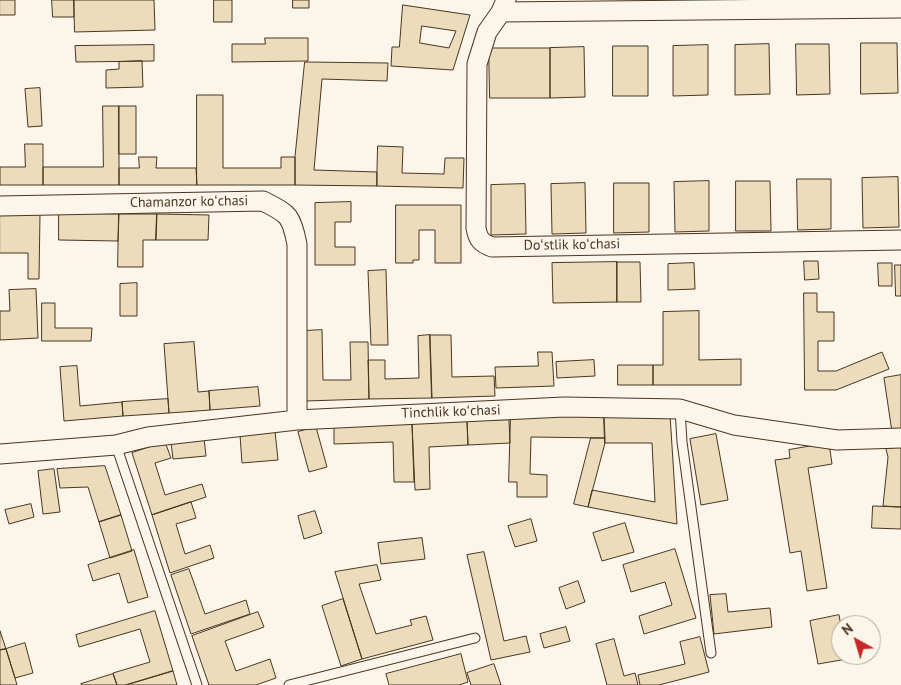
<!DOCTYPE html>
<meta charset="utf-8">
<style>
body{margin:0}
#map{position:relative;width:901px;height:685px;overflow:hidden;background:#fbf6e9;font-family:"PT Sans",sans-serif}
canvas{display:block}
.north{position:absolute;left:831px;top:615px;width:50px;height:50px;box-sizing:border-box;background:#fbf6e9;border:1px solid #b4a999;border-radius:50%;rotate:321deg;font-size:14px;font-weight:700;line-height:20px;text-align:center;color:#4a3520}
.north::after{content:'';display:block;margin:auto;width:18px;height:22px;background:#c62828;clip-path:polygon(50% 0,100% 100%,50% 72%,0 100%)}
</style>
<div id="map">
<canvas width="901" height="685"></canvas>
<div class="north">N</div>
</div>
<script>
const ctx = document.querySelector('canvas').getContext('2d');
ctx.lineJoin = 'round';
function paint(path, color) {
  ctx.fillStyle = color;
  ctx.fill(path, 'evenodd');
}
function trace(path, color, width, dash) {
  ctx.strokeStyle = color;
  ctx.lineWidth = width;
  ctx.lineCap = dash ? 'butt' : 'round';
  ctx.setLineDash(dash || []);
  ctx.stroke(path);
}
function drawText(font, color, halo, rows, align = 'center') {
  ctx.font = font + ' "PT Sans",sans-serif';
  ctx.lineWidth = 4;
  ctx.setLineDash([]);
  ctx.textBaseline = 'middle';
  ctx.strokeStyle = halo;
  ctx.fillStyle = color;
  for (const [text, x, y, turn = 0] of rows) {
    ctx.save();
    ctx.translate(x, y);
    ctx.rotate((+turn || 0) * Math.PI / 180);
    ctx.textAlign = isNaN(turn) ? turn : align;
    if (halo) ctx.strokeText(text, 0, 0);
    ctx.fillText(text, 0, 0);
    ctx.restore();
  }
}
const building = new Path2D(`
 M0 0H15V15H0Z
 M52 0H74V17H53Z
 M74 0H154L155 30 75 32Z
 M214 0H232V22H214Z
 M293 0H309V8H293Z
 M403 5 470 15 453 70 391 66 392 47H399ZM422 26 456 31 449 48 420 43Z
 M265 38H308V61L232 62V44H265Z
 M861 43H897L898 93 861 94Z
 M769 44 770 94 735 95V45Z
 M796 44H829L830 94 797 95Z
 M154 45V61L76 62 75 46Z
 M708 45V95L673 96V46Z
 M613 46H648V96H613Z
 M584 47 585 97 550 98V48Z
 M489 48H550V98H490Z
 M142 61 143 87 106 88V70L119 69V62Z
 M305 62 388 63 387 81 322 79 314 170 377 172V186L295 185V157Z
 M40 88 42 126 28 127 25 89Z
 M197 95H223V168H281V157H295V185H197Z
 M103 106H119V185H43V167H103Z
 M119 106H136V154H119Z
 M25 144H43V185H0V167H25Z
 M378 146 403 147 402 173 444 174 445 158H464L463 188 377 186Z
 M139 157H157L156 168H196L197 185H119V168H139Z
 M898 177 899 227 863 228 862 178Z
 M797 179H831V229L798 230Z
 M709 181V231L675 232 674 182Z
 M736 181H770L771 231H736Z
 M585 183 586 233 552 234 551 184Z
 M614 183H649V232L614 233Z
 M525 184 526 234 491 235V185Z
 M351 202V222H335V247H355V265H315V203Z
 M396 205H461V263H435V230H419V260H413V263H396Z
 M59 213 119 214 118 241 59 240Z
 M0 214H40L39 279H28V253H0Z
 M119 214H157L156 240H143V267H118Z
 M157 214 209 215 208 240H156Z
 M804 261H818L819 279 805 280Z
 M617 262V302L553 303 552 263Z
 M617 262H640L641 302H617Z
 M694 263 695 289 668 290V264Z
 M878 263H892V286H879Z
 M895 265H901V296H896Z
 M386 270 388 345H371L368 271Z
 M137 283V316H120V284Z
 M36 289 38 338 0 340V311H10L9 290Z
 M804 293H817V312H834V341H818V371H836L882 352 889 369 836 390H805Z
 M42 303H55V328H92L91 341H42Z
 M699 311V360L741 359V385H653V365H663V312Z
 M322 330 323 380H351L350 342H368L369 399 305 401 304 331Z
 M430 335 432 398 369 399 368 360H385V379L419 378 418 336Z
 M430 335H451L452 377 494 376 495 396 432 398Z
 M194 342 198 392 209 391 210 410 169 413 164 344Z
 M538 352H552L554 386 496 388 495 367 538 366Z
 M594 360 595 376 557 378 556 362Z
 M618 365H653V385H618Z
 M77 366 80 406 122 402 123 416 64 421 60 367Z
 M901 375V431L892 432 884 378Z
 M258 387 260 406 210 410 209 391Z
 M168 399 169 413 123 416 122 402Z
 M511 414 604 415 605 438 531 437 530 474 547 475V497H517V482H509Z
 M604 415H670L677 524 588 507 592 490 655 502 652 443H605Z
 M509 420 510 443 468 445 467 421Z
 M467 421 468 445 429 447 430 489 415 490 412 424Z
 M412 424 414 482H394L393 442 334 444V427Z
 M316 427 327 467 309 472 298 432Z
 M275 431 278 460 242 463 240 435Z
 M716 434 728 500 701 505 690 439Z
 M204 438 206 456 173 459 171 442Z
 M591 438H605V443L588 507 574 504Z
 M165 442 171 458 155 463 165 495 202 484 206 497 152 515 132 453Z
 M829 443 832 464 808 468 827 588 807 591 801 551 790 553 775 460 790 458 789 450Z
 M901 447V507L883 506 888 457 886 449Z
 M105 466 121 515 99 522 88 487 60 488 57 469Z
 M54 469 60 512 43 514 38 471Z
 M191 502 196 518 176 524 185 554 210 545 214 558 170 573 152 515Z
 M31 504 34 517 9 524 5 510Z
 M873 506 901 507V529L872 528Z
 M315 511 322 533 304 539 298 516Z
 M121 515 132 551 110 558 99 522Z
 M531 519 537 541 515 547 508 526Z
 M625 523 634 552 602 561 593 533Z
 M422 538 425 559 381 564 378 543Z
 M675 549 696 618 644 634 639 616 672 605 665 582 631 592 623 565Z
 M134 550 148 597 128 603 119 573 93 581 88 565Z
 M484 552 504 641 526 636 530 652 491 660 467 555Z
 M377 565 381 580 359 584 376 634 412 625 410 620 426 616 433 640 362 659 335 572Z
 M189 569 205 614 246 600 250 614 191 634 171 575Z
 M578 581 585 602 566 609 559 588Z
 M726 594 728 612 770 608 772 627 714 634 710 595Z
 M343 599 362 659 341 666 322 606Z
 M155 611 173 671 126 685H117L113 673 150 662 140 629 79 647 76 635Z
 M258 612 264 627 225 641 236 671 270 659 276 678 256 685H209L192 636Z
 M839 615 841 626V655H846L847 659 818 664 810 621Z
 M566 627 570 641 544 648 540 634Z
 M0 631 6 649 0 650Z
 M700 637 709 672 659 685H640L638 675 685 664 680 642Z
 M614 639 624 676 635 673 638 685H607L596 644Z
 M25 643 33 673 15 678 6 649Z
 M6 649 15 678 17 685H0V650Z
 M461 654 468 682 459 685H389L386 674Z
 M494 664 501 685H471L467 673Z
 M173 671 177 685H126Z
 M113 674 117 685H82L81 684Z`);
paint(building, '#ecdcbc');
trace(building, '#4a3520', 1);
const service = new Path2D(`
 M680 409 682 442 711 653
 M116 445 197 685
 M289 685 475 638`);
const minor = new Path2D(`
 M506 0 501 12 487 32 477 64 476 228C478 239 481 243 492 247L901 240
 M501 12 901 8
 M0 206 263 201C288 214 291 214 297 244V420
 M0 454 116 445 148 437 297 420 564 407 680 409 734 425 837 440 901 438`);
trace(service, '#4a3520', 11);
trace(minor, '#4a3520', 21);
trace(service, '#fbf6e9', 9);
trace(minor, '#fbf6e9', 19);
drawText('14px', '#4a3520', '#fbf6e9', [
 ["Chamanzor koʻchasi",189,202,-1],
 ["Doʻstlik koʻchasi",572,245,-1],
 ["Tinchlik koʻchasi",451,412,-2]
]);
</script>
